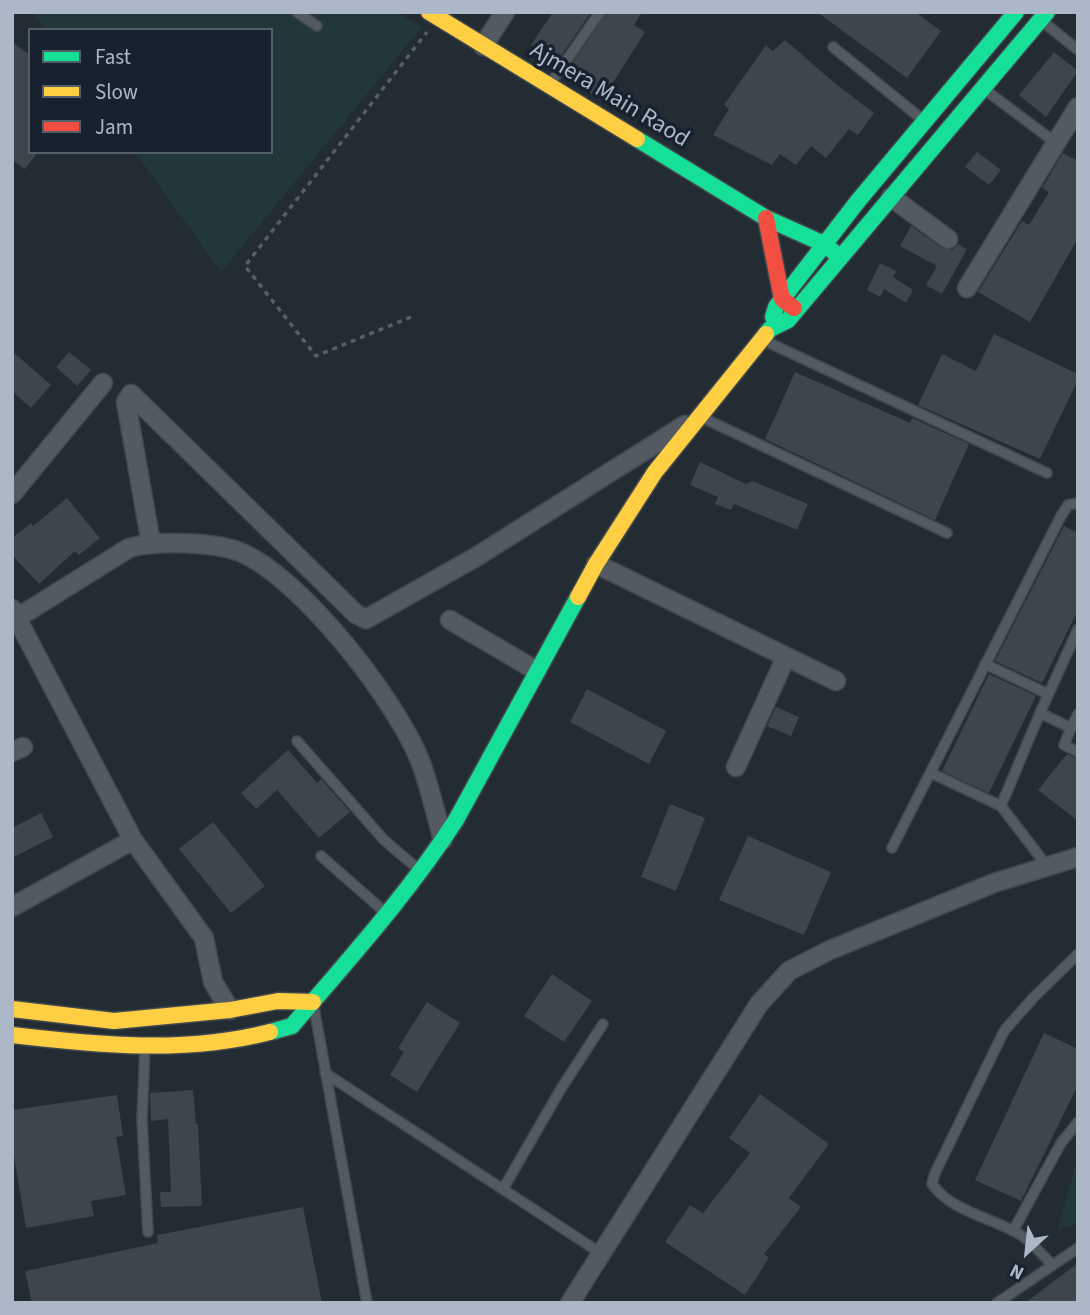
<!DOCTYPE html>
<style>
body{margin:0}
#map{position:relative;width:1090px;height:1315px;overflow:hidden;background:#242c33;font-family:"Source Sans 3",sans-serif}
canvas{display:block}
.frame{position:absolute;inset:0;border:14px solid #acb8c7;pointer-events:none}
.legend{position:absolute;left:28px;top:28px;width:245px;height:126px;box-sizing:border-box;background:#18222e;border:2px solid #535e6b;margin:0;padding:9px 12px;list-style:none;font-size:21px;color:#acb8c7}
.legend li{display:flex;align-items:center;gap:14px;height:35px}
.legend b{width:35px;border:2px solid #535e6b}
.north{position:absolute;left:992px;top:1217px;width:70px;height:70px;-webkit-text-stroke:5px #18222e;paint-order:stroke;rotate:207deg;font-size:19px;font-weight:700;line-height:28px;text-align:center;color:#acb8c7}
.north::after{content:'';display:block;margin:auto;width:24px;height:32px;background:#acb8c7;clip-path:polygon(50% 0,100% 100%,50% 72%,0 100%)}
</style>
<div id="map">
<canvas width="1090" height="1315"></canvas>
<div class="frame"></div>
<ul class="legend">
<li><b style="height:9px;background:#16e098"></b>Fast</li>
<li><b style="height:9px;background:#ffcf43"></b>Slow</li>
<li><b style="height:9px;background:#f24e42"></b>Jam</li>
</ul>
<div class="north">N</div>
</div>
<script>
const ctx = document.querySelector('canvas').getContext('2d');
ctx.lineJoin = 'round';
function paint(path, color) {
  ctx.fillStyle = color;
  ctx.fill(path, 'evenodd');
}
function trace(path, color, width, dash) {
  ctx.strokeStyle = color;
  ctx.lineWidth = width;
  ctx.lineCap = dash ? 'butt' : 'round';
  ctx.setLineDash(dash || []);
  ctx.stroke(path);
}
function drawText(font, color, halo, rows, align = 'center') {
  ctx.font = font + ' "Source Sans 3",sans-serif';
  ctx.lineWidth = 7;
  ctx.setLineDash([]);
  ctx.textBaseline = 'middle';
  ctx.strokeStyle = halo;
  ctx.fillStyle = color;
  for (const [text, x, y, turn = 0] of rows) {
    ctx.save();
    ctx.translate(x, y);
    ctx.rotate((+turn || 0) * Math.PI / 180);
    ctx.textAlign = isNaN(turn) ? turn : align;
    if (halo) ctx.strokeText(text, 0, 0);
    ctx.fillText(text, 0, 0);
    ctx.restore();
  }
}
paint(new Path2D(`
 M32 12H396L422 27 221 272 135 152H271V30H46Z
 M1078 1156V1224L1058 1229Z`), '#213739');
paint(new Path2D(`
 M553 12H591L557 62 531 45Z
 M607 12H642L634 25 645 32 602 100 567 79 572 72 568 70Z
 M817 12H915L941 31 907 78Z
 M785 40 837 85 874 113 858 135 849 129 826 158 811 146 796 165 780 154 772 165 713 135 729 109 724 105 766 45 773 51Z
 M12 42 30 55V152H38L25 169 12 160Z
 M1054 52 1078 71 1046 117 1019 95Z
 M977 152 1001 170 989 185 965 167Z
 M1063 153 1078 161V238L1030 322 978 292 1022 221 1029 225 1049 192 1042 188Z
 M911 226 942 248 952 250 958 244 967 249 942 294 926 285 937 266 900 246Z
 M880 263 896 271 893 277 913 290 906 303 884 289 880 297 867 290Z
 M994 334 1078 374V380L1040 459 918 405 942 354 976 371Z
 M12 351 51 385 31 408 12 391Z
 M69 352 91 370 77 386 56 367Z
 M795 372 910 423 912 418 969 444 935 520 765 439Z
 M700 462 746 484 752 481 808 504 797 530 734 504 731 510 715 504 718 497 690 485Z
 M67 498 100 538 79 555 75 551 39 584 12 555V538L31 523 33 526Z
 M1064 526 1078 533V610L1042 683 995 661Z
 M989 674 1036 696 989 793 942 771Z
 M587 689 666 731 649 764 570 722Z
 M776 707 799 717 791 736 767 726Z
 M288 750 317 783 321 779 350 812 319 838 277 790 256 809 241 793Z
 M1067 754 1078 759V821L1038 790Z
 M670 804 705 818 676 891 641 877Z
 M41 813 53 837 12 858V828Z
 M213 822 265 886 231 913 179 849Z
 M748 836 831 872 804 935 719 900Z
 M552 974 592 1001 564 1042 524 1016Z
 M427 1002 460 1023 417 1092 390 1075 404 1052 398 1048Z
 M1044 1033 1078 1049V1085L1021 1201 975 1180Z
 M193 1090 196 1124H198L202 1206 161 1207 160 1192H171L168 1119 151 1121 150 1093Z
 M760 1094 829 1144 789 1198 801 1207 764 1254 769 1258 745 1295 665 1242 690 1205 703 1213 750 1153 729 1138Z
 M117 1095 123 1136 116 1137 126 1195 91 1201 94 1216 26 1228 12 1144V1110Z
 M303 1207 322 1303H32L25 1271 158 1243 157 1235Z
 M1078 1263V1303H1025Z`), '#3e454c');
const lane = new Path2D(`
 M297 12 317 26
 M1042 21 1078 50
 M833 47 923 120
 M550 84 600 12
 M984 89 1056 143
 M763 340 1047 473
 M701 417 947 533
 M985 664 1048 694
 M1040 713 1078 629
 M1071 728 1064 745 1078 752
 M297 741 384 840 418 869
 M931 773 1001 806
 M892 848 1061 516 1068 505 1078 503
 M321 856 386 913
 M1047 866 1001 806 1040 713 1071 728 1078 714
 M314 1007 367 1303
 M145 1047 142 1120 148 1232
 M325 1073 602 1254
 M503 1189 562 1087 603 1024
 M1013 1231 1061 1143 1078 1122
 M1052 1265C1042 1254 1032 1242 1019 1234 991 1217 952 1212 932 1184L935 1173 1004 1031 1033 998 1078 954
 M997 1303 1078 1248`);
const street = new Path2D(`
 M483 46 505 12
 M891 197 948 239
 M967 288 1078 107
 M12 494 103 383
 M151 543 126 402 131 394 356 614 366 619 476 557 685 425
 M596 564 836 681
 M12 609 133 840 204 938 213 982 230 1010
 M17 618 129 548C155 540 215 542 240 552 302 578 397 701 421 763 430 788 436 815 443 840
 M450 620 537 671
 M12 752 23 747
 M736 767 786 657
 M12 907 133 840
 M570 1303 759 1004 789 971 830 950 994 883 1078 857`);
const fast = new Path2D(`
 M637 139 766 218 824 244 840 257
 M773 317 776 307 858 201 1016 12
 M766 334 770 329 788 320 1047 12
 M270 1032 292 1026C349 959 408 894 456 820L578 597`);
const slow = new Path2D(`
 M429 12 637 139
 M578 597 596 564 655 472 766 334
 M12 1009 114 1021 230 1010 278 1001 313 1002
 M12 1035C97 1045 185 1054 270 1032`);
const jam = new Path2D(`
 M766 218 782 299 794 308`);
trace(lane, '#42484e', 12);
trace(street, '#42484e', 21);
trace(fast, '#42484e', 19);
trace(slow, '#42484e', 19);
trace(jam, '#42484e', 19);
trace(new Path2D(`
 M411 317 316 356 245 266 427 32`), '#575f66', 3.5, [5, 5]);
trace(lane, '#545a62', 9);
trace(street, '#545a62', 18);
trace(fast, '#16e098', 16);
trace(slow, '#ffcf43', 16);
trace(jam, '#f24e42', 16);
drawText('24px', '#acb8c7', '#18222e', [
 ["Ajmera Main Raod",609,96,31]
]);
</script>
